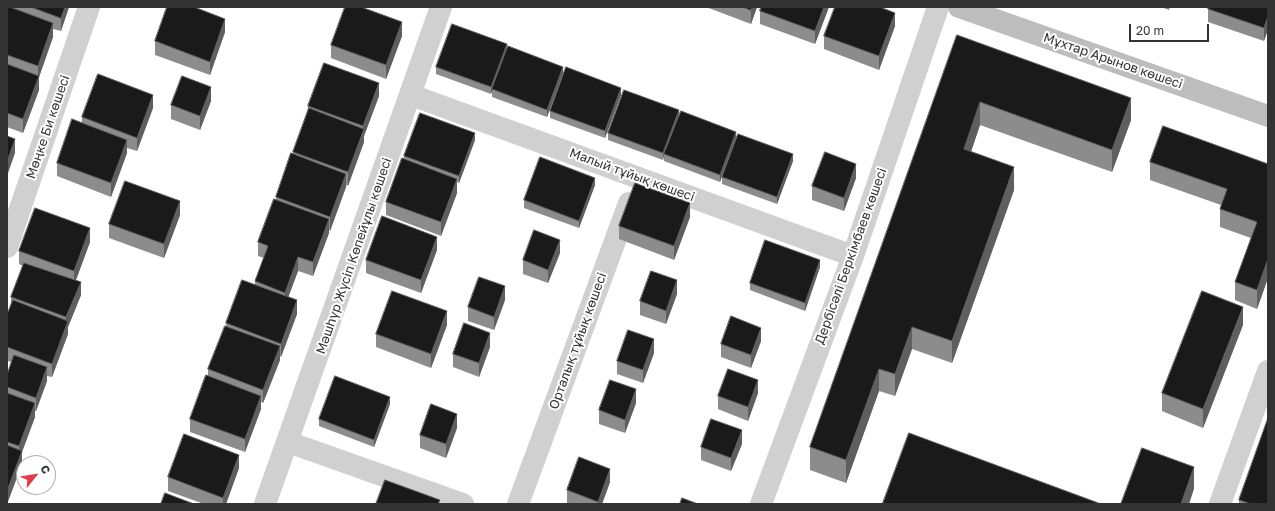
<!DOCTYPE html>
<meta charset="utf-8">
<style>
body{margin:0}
#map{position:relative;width:1275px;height:511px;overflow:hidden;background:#fff;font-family:"Golos Text",sans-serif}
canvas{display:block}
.frame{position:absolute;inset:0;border:8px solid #333;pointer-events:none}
.north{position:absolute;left:16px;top:455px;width:40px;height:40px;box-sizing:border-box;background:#fff;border:1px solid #adadad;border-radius:50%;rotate:60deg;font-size:11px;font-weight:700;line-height:16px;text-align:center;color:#333}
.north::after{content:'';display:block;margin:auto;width:14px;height:18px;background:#e63946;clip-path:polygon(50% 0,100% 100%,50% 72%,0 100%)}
.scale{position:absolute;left:1129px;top:24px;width:80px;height:18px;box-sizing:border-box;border:2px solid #333;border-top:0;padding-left:5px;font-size:12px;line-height:14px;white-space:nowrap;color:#333;-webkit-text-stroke:3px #fff;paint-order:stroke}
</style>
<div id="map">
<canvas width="1275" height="511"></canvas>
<div class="frame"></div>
<div class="north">С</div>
<div class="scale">20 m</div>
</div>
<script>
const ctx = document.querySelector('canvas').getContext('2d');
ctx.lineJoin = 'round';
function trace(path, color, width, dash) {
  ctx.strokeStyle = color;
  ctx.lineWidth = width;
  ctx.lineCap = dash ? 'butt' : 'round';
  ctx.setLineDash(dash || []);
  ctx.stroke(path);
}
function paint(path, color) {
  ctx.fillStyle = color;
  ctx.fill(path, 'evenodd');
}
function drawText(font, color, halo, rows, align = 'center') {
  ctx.font = font + ' "Golos Text",sans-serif';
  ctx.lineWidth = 4;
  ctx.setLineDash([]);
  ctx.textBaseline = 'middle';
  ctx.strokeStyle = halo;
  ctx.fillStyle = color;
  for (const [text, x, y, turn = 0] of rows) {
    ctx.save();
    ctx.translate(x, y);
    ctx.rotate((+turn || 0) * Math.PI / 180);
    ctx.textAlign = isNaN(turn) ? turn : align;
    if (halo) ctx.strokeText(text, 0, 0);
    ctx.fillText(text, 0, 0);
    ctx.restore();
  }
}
trace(new Path2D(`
 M411 95 853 256
 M7 247 89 7
 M288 442 463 504
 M265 504 441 7
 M518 504 629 203
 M761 504 853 256 938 7
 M1220 504 1268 371`), '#d0d0d0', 22);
trace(new Path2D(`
 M959 7 1268 116`), '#bdbdbd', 22);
paint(new Path2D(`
 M7 7H69L61 31 53 29V37L39 77V90L23 133 7 127Z
 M706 7H757L751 24Z
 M829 7 815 44 760 24V11Z
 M1161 7H1170L1169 10Z
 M1268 7 1264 41 1208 22V9Z
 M895 26 879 70 824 49V36Z
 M225 32 210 75 155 55V41Z
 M957 35 1131 120 1112 172 980 125 971 152 1014 190 952 363 912 349 895 396 879 391 846 483 810 470V447Z
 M402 36 386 79 331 58V45Z
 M507 50 563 74 547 117 492 97V91L491 94 436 74V67Z
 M621 95 605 138 550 118V111Z
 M379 96 364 136V142L348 186 346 185V187L330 231 329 230V233L313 276 298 271 288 297 297 314 281 357 280 356V360L263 403 261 402V409L245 452 190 432V419L208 376V369L226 326V323L255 285V281L264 258 258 256V242L276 199V197L293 154V152L308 114V106Z
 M211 101 200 130 171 119V105Z
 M153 108 137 151 127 148V153L111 197 57 176V163L82 123V117Z
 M679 116 736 132 720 182 664 161V156L663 160 608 140V133Z
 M475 140 459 183 457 182V193L441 236 386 215V202L404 159V156Z
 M793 161 777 204 722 184V177Z
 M1150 162 1268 164V278L1257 309 1235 300V282L1251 238 1220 227V209L1221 205 1150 180Z
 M856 178 844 211 812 200V186Z
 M595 185 579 228 524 208V200Z
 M180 215 164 258 109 238V224Z
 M690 217 674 260 619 239V226Z
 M90 242 76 280 81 295 68 327V334L52 377 47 376V381L36 411H35V417L22 452V464L7 504V375L12 362 7 361V315L11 304V297L23 266 19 264V251Z
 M437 250 421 293 366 273V260Z
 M560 253 548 283 523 274V260Z
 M820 267 805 311 750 290V283Z
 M677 294 666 324 640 315V301Z
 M505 300 494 330 468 321V307Z
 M447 325 431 368 376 347V334Z
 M1243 325 1203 428 1162 411V393Z
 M761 341 751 368 721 357V344Z
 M490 347 479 377 453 367V354Z
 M654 353 643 383 617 374V361Z
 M758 393 748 421 718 409V396Z
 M636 403 625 433 599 424V410Z
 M390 404 374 447 319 426V419Z
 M457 428 446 458 420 448V435Z
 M742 444 731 471 701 460V447Z
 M239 468 226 504H204L168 491V477Z
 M610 482 602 504 567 503V490Z
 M1239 500 1268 504H1239Z`), '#8c8c8c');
paint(new Path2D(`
 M65 7H69L61 31V18Z
 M752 7H757L751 24V10Z
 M824 7H829L815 44V31Z
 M895 13V26L879 70V56Z
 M1268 16V30L1264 41V28Z
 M225 19V32L210 75V62Z
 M402 22V36L386 79V65Z
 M53 23V37L39 77V90L23 133V119L38 79V66Z
 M507 44V51L491 94V87Z
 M563 67V74L547 117V110Z
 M379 83V96L364 136V142L348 186V172L363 133V126Z
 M211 87V101L200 130V116Z
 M621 88V95L605 138V131Z
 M153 95V108L137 151V138Z
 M1131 98V120L1112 172V150Z
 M980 102V125L964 172V149Z
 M679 110V117L664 154 663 160V153Z
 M736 132V139L720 182V175Z
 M475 133V140L459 183V176Z
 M15 139V153L7 176V162Z
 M127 140V153L111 197V183Z
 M793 154V161L777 204V197Z
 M856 164V178L844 211V198Z
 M1014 167V190L952 363V341Z
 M346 174V187L330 231V217Z
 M595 178V185L579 228V221Z
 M457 179V193L441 236V222Z
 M180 201V215L164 258V244Z
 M690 203V217L674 260V246Z
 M329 219V233L313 276V262Z
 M90 228V242L74 285V271Z
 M437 237V250L421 293V280Z
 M560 240V253L548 283V270Z
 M298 257V271L285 306V293Z
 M1268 259V278L1257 309V290Z
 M820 260V267L805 311V303Z
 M677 280V294L666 324V311Z
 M81 282V295L68 327V334L52 377V364L66 325V317Z
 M505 286V300L494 330V317Z
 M297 300V314L281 357V344Z
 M1243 307V325L1203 428V409Z
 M447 311V325L431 368V354Z
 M912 327V349L895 396V374Z
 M761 328V341L751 368V355Z
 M490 333V347L479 377V363Z
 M654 339V353L643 383V370Z
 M280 346V360L263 403V390Z
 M47 367V381L36 411V398Z
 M879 369V391L846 483V460Z
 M758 380V393L748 421V407Z
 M636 389V403L625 433V420Z
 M261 396V409L245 452V439Z
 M390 397V404L374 447V440Z
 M35 403V417L22 452V464L7 504V491L19 459V446Z
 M457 414V428L446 458V444Z
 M742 430V444L731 471V458Z
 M239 455V468L226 504H223V498Z
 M1194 467V489L1189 504H1181Z
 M610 469V482L602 504H598V502Z`), '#5f5f5f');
const building = new Path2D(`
 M7 7H10L53 23 38 66 7 55Z
 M31 7H65L61 18Z
 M167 7H194L225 19 210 62 155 41Z
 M345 7H361L402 22 386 65 331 45Z
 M743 7H752L751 10Z
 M761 7H824L815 31 760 11Z
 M835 7H880L895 13 879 56 824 36Z
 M1209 7H1268V16L1264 28 1208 9Z
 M452 24 507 44 491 87 436 67Z
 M957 35 1131 98 1112 150 980 102 964 149 1014 167 952 341 912 327 895 374 879 369 846 460 810 447Z
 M508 46 563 67 547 110 492 89Z
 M324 63 379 83 363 126 308 106Z
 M7 64 39 76 23 119 7 113Z
 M566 67 621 88 605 131 550 111Z
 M98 74 153 95 137 138 82 117Z
 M182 76 211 87 200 116 171 105Z
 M624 90 679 110 663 153 608 133Z
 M309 108 364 129 348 172 293 152Z
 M681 111 736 132 720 175 664 154Z
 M420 113 475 133 459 176 404 156Z
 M72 119 127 140 111 183 57 163Z
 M1163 126 1268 164V259L1257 290 1235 282 1257 222 1220 209 1227 189 1150 162Z
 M738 134 793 154 777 197 722 177Z
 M7 136 15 139 7 162Z
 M825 152 856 164 844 198 812 186Z
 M291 153 346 174 330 217 276 197Z
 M540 157 595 178 579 221 524 200Z
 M402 158 457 179 441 222 386 202Z
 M125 181 180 201 164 244 109 224Z
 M635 183 690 203 674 246 619 226Z
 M274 199 329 219 313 262 298 257 285 293 255 281 268 246 258 242Z
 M35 208 90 228 74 271 19 251Z
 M382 216 437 237 421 280 366 260Z
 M534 230 560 240 548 270 523 260Z
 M765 240 820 260 805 303 750 283Z
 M24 263 81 282 66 317 11 297Z
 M651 271 677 280 666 311 640 301Z
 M479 277 505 286 494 317 468 307Z
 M242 280 297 300 281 344 226 323Z
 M392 291 447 311 431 354 376 334Z
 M1202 291 1243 307 1203 409 1162 393Z
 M13 300 68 321 52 364 7 347V315Z
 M731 316 761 328 751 355 721 344Z
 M464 323 490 333 479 363 453 354Z
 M225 326 280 346 263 390 208 369Z
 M628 330 654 339 643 370 617 361Z
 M14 355 47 367 36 398 7 387V375Z
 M728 369 758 380 748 407 718 396Z
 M206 375 261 396 245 439 190 419Z
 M335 376 390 397 374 440 319 419Z
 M610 380 636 389 625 420 599 410Z
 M7 393 35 403 19 446 7 442Z
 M431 404 457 414 446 444 420 435Z
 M1268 418V504H1251L1239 500Z
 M711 419 742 430 731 458 701 447Z
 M909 433 1101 504H886L883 503Z
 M184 434 239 455 223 498 168 477Z
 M7 445 22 451 7 491Z
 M1142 448 1194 467 1181 504H1121Z
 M579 457 610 469 598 502 567 490Z
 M385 480 440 500 438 504H376Z
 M165 493 194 504H161Z
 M682 498 698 504H680Z`);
paint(building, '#1a1a1a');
trace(building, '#5f5f5f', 1);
drawText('13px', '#333', '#fff', [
 ["Мұхтар Арынов көшесі",1113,61,19],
 ["Мөңке Би көшесі",48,127,-71],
 ["Малый тұйық көшесі",632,175,20],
 ["Мәшһүр Жүсіп Көпейұлы көшесі",354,256,-71],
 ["Дербісәлі Беркімбаев көшесі",851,256,-70],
 ["Орталық тұйық көшесі",578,341,-70]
]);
</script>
